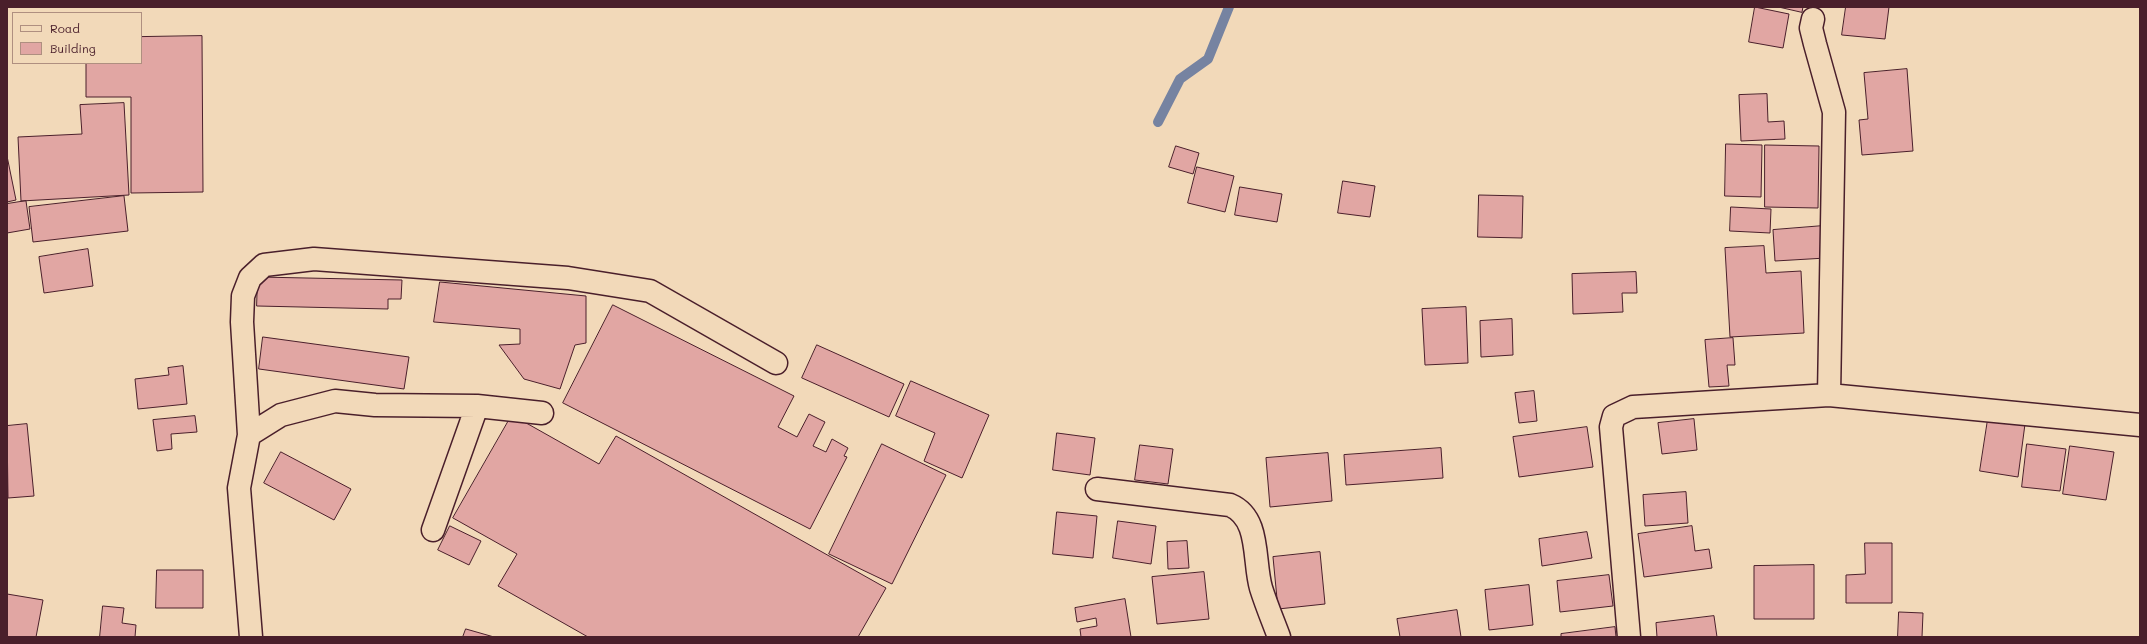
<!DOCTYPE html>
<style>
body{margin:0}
#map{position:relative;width:2147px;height:644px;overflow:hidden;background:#f2d9b9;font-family:Mali,sans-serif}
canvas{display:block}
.frame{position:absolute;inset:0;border:8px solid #4a1f2b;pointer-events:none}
.legend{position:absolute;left:12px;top:12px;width:130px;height:52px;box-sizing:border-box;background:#f2d9b9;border:1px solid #af8f80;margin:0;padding:5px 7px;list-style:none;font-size:12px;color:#4a1f2b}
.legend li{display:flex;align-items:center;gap:8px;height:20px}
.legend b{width:20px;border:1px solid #af8f80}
</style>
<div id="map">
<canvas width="2147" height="644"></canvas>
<div class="frame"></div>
<ul class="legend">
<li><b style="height:5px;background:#f2d9b9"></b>Road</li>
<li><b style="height:11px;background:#e1a6a3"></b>Building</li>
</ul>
</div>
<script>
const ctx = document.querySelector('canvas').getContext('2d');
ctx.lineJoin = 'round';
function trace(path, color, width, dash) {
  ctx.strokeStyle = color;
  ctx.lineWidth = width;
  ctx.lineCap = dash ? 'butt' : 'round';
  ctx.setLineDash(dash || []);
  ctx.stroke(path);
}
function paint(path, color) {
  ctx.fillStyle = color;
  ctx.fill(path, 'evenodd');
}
trace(new Path2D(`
 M1158 122 1180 79 1208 59 1229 7`), '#7683a1', 10);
const building = new Path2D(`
 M1755 7 1789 14 1783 48 1749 42Z
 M1779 7H1803L1802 12Z
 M1846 7H1889L1885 39 1842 35Z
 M202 36 203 192 131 193V97H86V63H141V37Z
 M1907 69 1913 151 1862 155 1859 120 1868 119 1864 73Z
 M1767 94 1768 122 1784 121 1785 139 1741 141 1739 95Z
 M124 103 129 195 21 201 18 137 82 134 80 105Z
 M1726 144 1762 145 1761 197 1725 196Z
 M1765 145 1819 146 1818 208 1765 207Z
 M1176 146 1199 153 1193 174 1169 167Z
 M7 156 16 200 7 202Z
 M1197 167 1234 176 1225 212 1188 203Z
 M1343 181 1375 186 1370 217 1338 213Z
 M1240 187 1282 194 1277 222 1235 215Z
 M1479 195 1523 196 1522 238 1478 237Z
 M124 196 128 231 33 242 29 207Z
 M26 201 30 229 7 233V204Z
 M1731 207 1771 209 1770 233 1730 231Z
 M1823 226 1826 258 1775 261 1773 230Z
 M1764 246 1766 273 1801 271 1804 333 1730 337 1725 248Z
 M88 249 93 286 44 293 39 257Z
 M1636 272 1637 293H1622L1623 312 1573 314 1572 274Z
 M258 277 402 280 401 299H388V309L257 306Z
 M440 282 586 296V343L575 345 560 389 524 379 499 345 520 344V329L434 322Z
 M613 305 794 396 778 427 797 437 809 414 825 422 813 446 826 452 832 439 848 448 844 456 847 457 810 529 563 403Z
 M1466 307 1468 363 1425 365 1422 309Z
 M1512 319 1513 355 1481 357 1480 321Z
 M263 337 409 357 404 389 259 369Z
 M1733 338 1735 365H1727L1729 386 1709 387 1705 340Z
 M817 345 904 384 889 417 802 378Z
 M183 366 187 404 138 409 135 379 169 375 168 368Z
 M911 381 989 415 962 478 924 461 935 433 896 416Z
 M1534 391 1537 421 1519 423 1515 393Z
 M512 415 599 464 616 436 886 588 858 637H588L498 586 517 554 453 518Z
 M195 416 197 432 171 434 172 449 157 451 153 420Z
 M1694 419 1697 450 1662 454 1658 423Z
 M1988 419 2025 424 2018 477 1980 471Z
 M27 424 34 496 8 498 7 426Z
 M1587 427 1593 467 1519 477 1513 437Z
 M1057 433 1095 438 1090 475 1053 470Z
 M882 444 946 475 892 584 829 554Z
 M2027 444 2066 449 2060 491 2022 487Z
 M1140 445 1173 449 1168 484 1135 480Z
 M2070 446 2114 452 2106 500 2063 494Z
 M1441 448 1443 478 1346 485 1344 455Z
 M281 452 351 489 334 520 264 483Z
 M1328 453 1332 501 1270 507 1266 458Z
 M1686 492 1688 523 1645 526 1643 495Z
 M1057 512 1097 516 1093 558 1053 554Z
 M1118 521 1156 526 1151 564 1113 558Z
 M450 526 481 541 469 565 438 550Z
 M1692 526 1695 551 1709 549 1712 568 1644 577 1638 534Z
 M1587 532 1592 558 1542 566 1539 539Z
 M1187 541 1189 568 1168 569 1167 542Z
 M1865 543H1892V603H1846V575L1865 574Z
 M1320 552 1325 604 1278 609 1273 557Z
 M1814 565V619H1754V566Z
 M157 570H203V608H156Z
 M1204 572 1209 619 1157 624 1152 577Z
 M1609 575 1613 606 1560 612 1557 581Z
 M1529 585 1533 625 1489 630 1485 590Z
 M7 594 43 600 36 637H7Z
 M1125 599 1131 637H1081L1080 629 1097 626 1096 618 1077 622 1075 608Z
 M103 606 124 608 122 623 136 625 135 637H100Z
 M1457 610 1461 637H1400L1397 619Z
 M1899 612 1923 613 1922 637H1898Z
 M1714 616 1717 637H1657L1656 623Z
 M1615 627 1616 637H1561V634Z
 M466 629 494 637H463Z`);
paint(building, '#e1a6a3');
trace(building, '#4a1f2b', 1);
const street = new Path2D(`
 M1813 19 1811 28 1815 44 1834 112 1829 395
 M249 435 242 322 243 296 250 278 264 265 314 259 568 278 650 291 776 363
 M1097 489 1230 505C1261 518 1253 561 1261 588 1266 604 1273 621 1279 637
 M433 530 477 406
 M251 637 239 488 249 435 281 415 335 401 375 405 477 406 542 413
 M1629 637 1611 427 1614 416 1633 407 1829 395 2140 425`);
trace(street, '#4a1f2b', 25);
trace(street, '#f2d9b9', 22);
</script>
